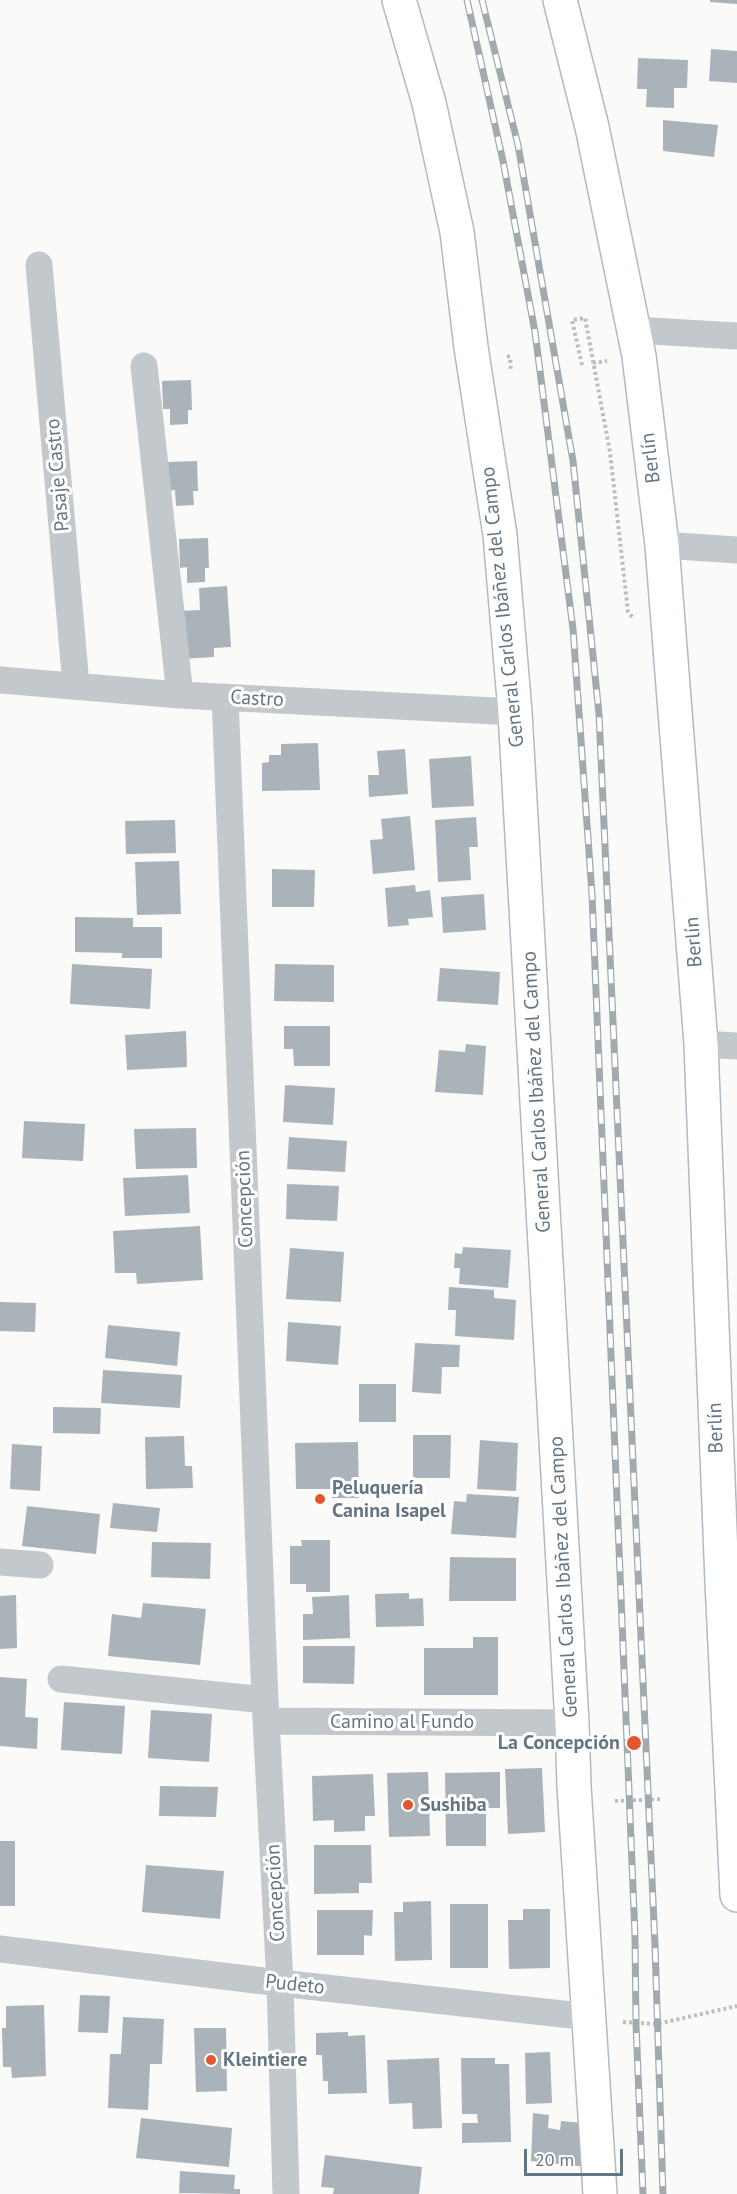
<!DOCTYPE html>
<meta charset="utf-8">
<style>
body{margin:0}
#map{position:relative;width:737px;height:2194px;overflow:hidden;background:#fafaf8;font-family:"PT Sans",sans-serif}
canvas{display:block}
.scale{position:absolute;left:524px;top:2149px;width:99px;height:27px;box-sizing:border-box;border:3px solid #657683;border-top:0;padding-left:8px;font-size:18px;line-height:21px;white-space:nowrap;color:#657683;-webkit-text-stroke:4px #fff;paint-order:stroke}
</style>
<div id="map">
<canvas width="737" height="2194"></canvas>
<div class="scale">20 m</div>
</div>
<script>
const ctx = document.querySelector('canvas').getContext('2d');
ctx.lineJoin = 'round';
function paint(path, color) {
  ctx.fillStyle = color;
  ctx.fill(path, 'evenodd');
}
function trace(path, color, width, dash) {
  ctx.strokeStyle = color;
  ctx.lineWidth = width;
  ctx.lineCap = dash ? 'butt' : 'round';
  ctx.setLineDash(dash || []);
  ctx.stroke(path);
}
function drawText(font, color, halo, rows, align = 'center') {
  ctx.font = font + ' "PT Sans",sans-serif';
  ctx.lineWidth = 6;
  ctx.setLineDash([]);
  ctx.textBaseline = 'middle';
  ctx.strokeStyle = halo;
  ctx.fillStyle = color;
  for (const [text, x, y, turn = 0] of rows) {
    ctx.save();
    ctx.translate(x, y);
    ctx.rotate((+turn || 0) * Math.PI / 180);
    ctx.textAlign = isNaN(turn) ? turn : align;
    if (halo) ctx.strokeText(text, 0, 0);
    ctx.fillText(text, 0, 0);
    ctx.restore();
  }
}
paint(new Path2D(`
 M710 0H737V4L710 2Z
 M711 49 737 51V83L709 81Z
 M638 58 688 60 687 88H674V108L646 107 647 89H637Z
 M663 120 718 125 714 157 663 151Z
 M191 380 192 410H188V424L170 425V409H163L162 381Z
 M197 461 198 491H193L194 505 176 506 175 490 169 491 168 462Z
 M208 538 209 568H205V582L187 583V567L180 568 179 539Z
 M227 586 231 647 214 648V657L181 659 178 611 200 610 199 588Z
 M318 743 320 790 262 791V763L269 762V755H281V744Z
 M405 749 408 794 369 797 368 775H379L377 751Z
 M471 756 474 806 432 808 429 759Z
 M410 816 415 870 373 874 370 840 383 839 381 819Z
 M476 817 478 847H469L471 880 438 882 435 820Z
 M175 820 176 853 126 854 125 821Z
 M179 861 181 914 137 915 135 862Z
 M272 869 315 870 314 907H272Z
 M415 885 416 892 430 890 433 917 408 919 409 925 388 927 385 888Z
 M484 894 486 930 443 933 441 897Z
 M75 917 133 918V927H162V958H122V953L75 952Z
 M72 964 152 969 150 1009 70 1004Z
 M275 964 334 965V1002L274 1001Z
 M440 968 500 972 498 1005 437 1001Z
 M284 1026H330V1066H294L293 1049H284Z
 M186 1031 187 1067 127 1070 125 1035Z
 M466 1044 486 1046 483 1095 435 1092 439 1050 465 1052Z
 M285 1085 335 1088 333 1125 283 1122Z
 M24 1121 85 1124 83 1161 22 1158Z
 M196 1128 197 1168 136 1169 134 1129Z
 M289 1137 347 1141 345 1172 287 1169Z
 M188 1175 190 1213 125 1216 123 1178Z
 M287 1184 339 1186 337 1221 286 1219Z
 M200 1226 203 1280 137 1284 136 1273H115L113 1231Z
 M463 1247 511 1250 508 1288 459 1284 460 1268H454L455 1253 462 1254Z
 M290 1248 344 1252 341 1302 286 1299Z
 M449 1287 494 1290V1298L516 1300 514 1340 455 1336 456 1310H448Z
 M0 1302 36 1303 35 1332 0 1331Z
 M288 1322 341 1326 338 1365 286 1361Z
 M108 1325 180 1332 177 1366 105 1358Z
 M415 1343 460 1345 459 1367H442L441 1394 412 1392Z
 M103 1370 182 1375 180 1408 101 1403Z
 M359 1384H396V1422H359Z
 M53 1407 101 1408 100 1434 53 1433Z
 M413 1435H451L450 1478H413Z
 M184 1436 185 1466H192L193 1488 146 1489 145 1437Z
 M480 1440 518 1443 516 1491 477 1489Z
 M358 1442 359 1498H332V1489H296L295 1443Z
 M12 1444 42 1446 40 1491 10 1489Z
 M467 1494 519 1497 516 1538 451 1534 454 1501 466 1502Z
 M113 1503 160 1508 157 1532 110 1528Z
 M27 1506 100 1514 96 1554 22 1546Z
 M301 1540H330V1592H306V1584H290V1546H302Z
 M152 1542 211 1543 210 1579 151 1577Z
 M450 1557 516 1558V1601H449Z
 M409 1593V1599L423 1598 424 1626 376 1627 375 1594Z
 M16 1595 17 1648 0 1649V1596Z
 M349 1595 350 1638 303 1640V1614H313L312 1597Z
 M143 1603 206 1609 200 1665 108 1656 112 1614 141 1618Z
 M473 1637H498V1695H424V1648H473Z
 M303 1646H355L354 1684 303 1683Z
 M0 1677 27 1679 25 1717 38 1718 37 1749 0 1746Z
 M64 1702 125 1706 122 1754 61 1750Z
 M151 1710 212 1714 209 1762 148 1758Z
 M542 1768 545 1832 508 1834 505 1769Z
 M428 1772 430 1836 389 1837 387 1773Z
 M500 1772V1808H486V1846H446L445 1773Z
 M373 1774 375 1816H365V1831L334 1832V1820L313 1821 312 1776Z
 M160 1786 218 1787 216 1817 159 1816Z
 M0 1841H15V1906H0Z
 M314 1845H371L372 1883H359V1893L314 1894Z
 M146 1865 224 1871 220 1919 142 1912Z
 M431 1901 432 1960 395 1961 394 1912H403V1902Z
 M450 1904H488V1968H450Z
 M523 1909H550V1968L509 1969 508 1920H523Z
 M317 1910H373L372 1936 364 1935V1955H317Z
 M80 1995 110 1996 108 2033 78 2032Z
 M44 2005 46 2076 12 2078 11 2067H3L2 2028H6V2006Z
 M123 2017 164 2019 162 2064H150L148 2110 108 2108 110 2054H121Z
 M194 2028H226L227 2091 196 2092Z
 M348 2032V2036L365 2035 367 2093 328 2094V2081H323L322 2055H316V2033Z
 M550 2052 552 2103 526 2104 525 2053Z
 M439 2058 442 2128 413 2129 412 2103 389 2104 387 2060Z
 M461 2058H495V2064H509L511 2142 462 2143V2123H478L477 2114H462Z
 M533 2113 549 2115 548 2128 560 2130 561 2121 584 2123 586 2167 531 2161Z
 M141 2118 232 2128 229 2167 136 2158Z
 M325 2155 422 2167 419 2194H333L334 2188 321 2187Z
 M180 2171 235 2175 234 2189H240V2194L179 2193Z`), '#aab3b9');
const secondary = new Path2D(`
 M399 0 429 103 457 232 471 347 500 535 515 712 572 1723 574 1786 600 2194
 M560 0 592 127 639 356 662 545 701 1044 722 1582 737 1895`);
trace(secondary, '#b3babf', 36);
trace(new Path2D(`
 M507 356 510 357 511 372
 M593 363 607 361
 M582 365 572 320 585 318 610 452 628 612 633 618
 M615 1801 663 1799
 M623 2022 657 2024 737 2006`), '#bbbfc2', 4, [3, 3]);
trace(new Path2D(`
 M39 265 76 685
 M634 330 737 336
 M144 366 180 695
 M662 545 737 550
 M0 680 180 695 515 712
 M225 697 265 1700 280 1983 286 2194
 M701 1044 737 1046
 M0 1562 40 1565
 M61 1679 265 1700
 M267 1721 572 1723
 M0 1949 280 1983 590 2017`), '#c3c8cc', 27);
trace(secondary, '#fff', 33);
const rail = new Path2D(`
 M467 0 503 161 535 332 573 629 592 894 635 1936 636 2024 643 2194
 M482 0 518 145 573 461 599 714 655 1945 663 2194`);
trace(rail, '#a2aab0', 7);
trace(rail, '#fff', 4.5, [14]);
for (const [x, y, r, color] of [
 [320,1499,6,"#e4572e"],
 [634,1743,8,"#e4572e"],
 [408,1805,6,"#e4572e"],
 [211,2060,6,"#e4572e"]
]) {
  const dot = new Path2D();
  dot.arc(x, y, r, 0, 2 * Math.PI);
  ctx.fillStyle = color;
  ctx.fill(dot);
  trace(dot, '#fff', 2);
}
drawText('20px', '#657683', '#fff', [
 ["Berlín",651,458,-97],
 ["Pasaje Castro",58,475,-95],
 ["General Carlos Ibáñez del Campo",503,607,-96],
 ["Castro",257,699,3],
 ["Berlín",694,942,-94],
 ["General Carlos Ibáñez del Campo",537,1092,-93],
 ["Concepción",245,1199,-92],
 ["Berlín",716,1428,-92],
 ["General Carlos Ibáñez del Campo",564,1577,-93],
 ["Camino al Fundo",402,1722],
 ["Concepción",276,1893,-93],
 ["Pudeto",295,1985,6]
]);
drawText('bold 20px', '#657683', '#fff', [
 ["Peluquería",332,1488],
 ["Canina Isapel",332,1511],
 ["La Concepción",620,1743,"right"],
 ["Sushiba",420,1805],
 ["Kleintiere",223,2060]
], 'left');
</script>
